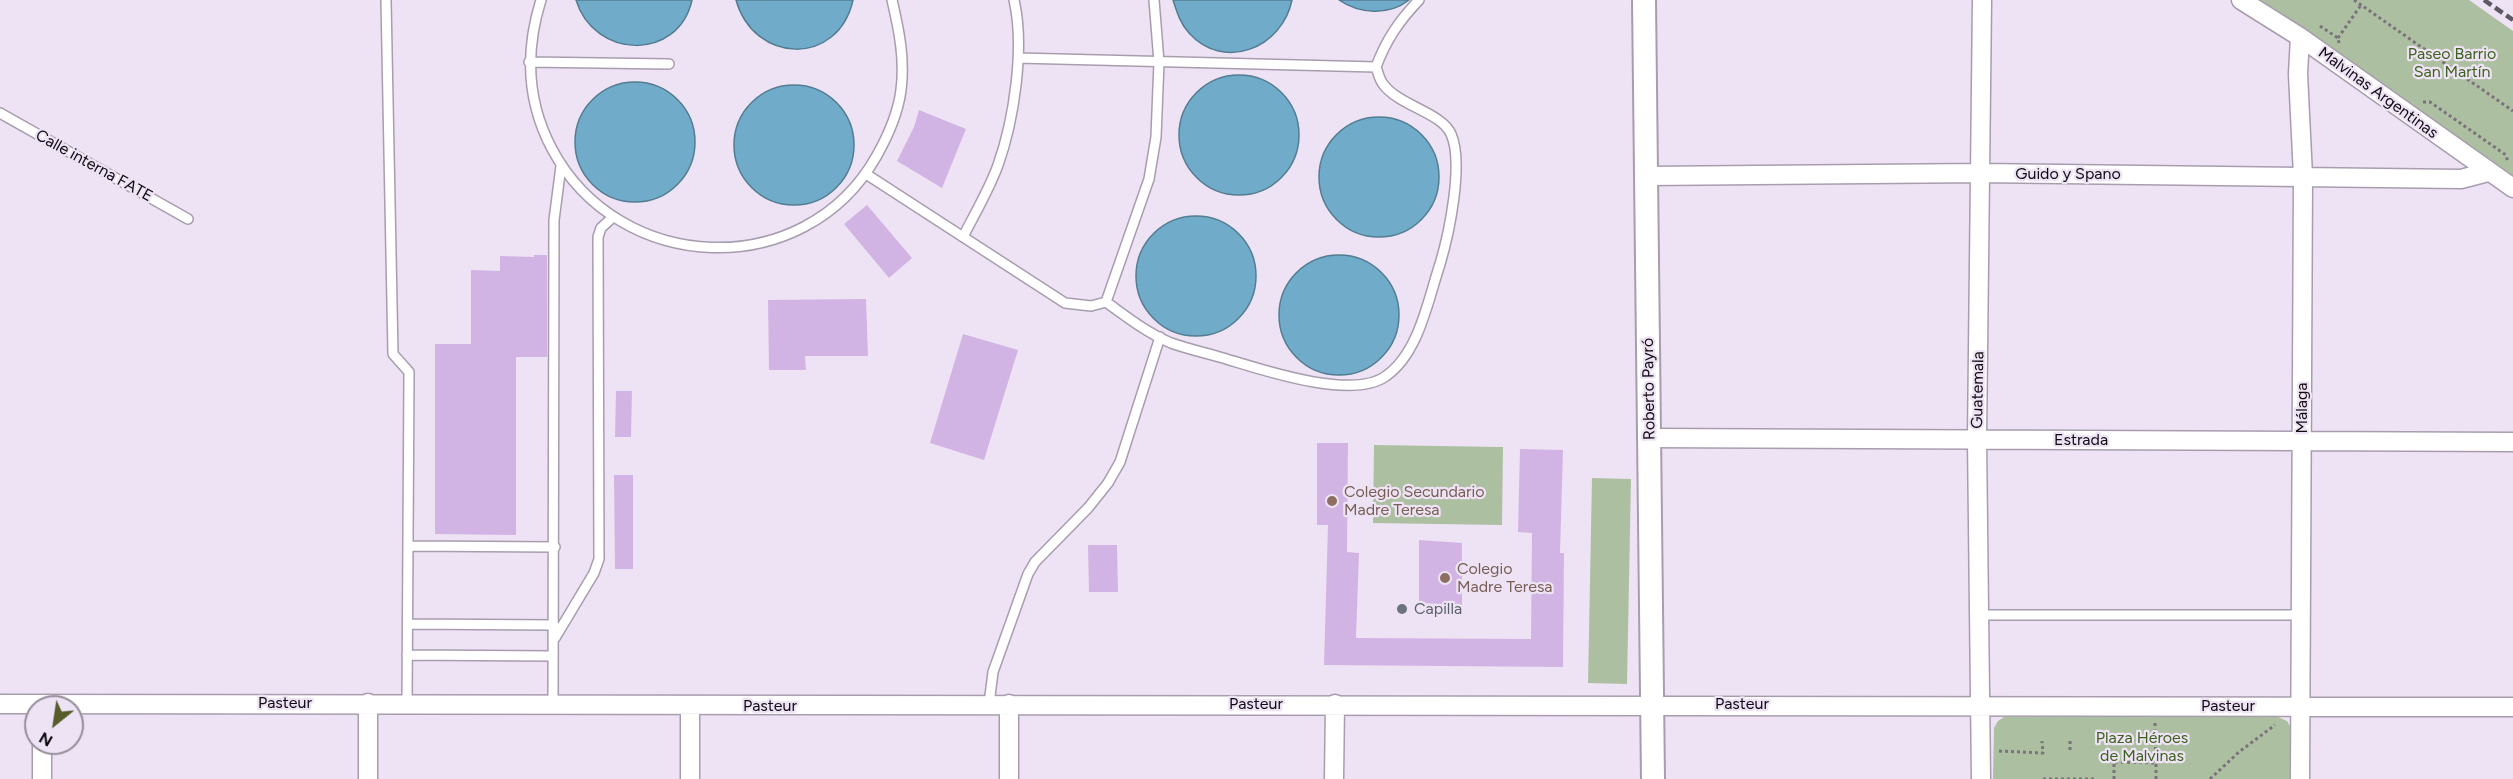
<!DOCTYPE html>
<meta charset="utf-8">
<style>
body{margin:0}
#map{position:relative;width:2513px;height:779px;overflow:hidden;background:#eee3f4;font-family:Figtree,sans-serif}
canvas{display:block}
.north{position:absolute;left:24px;top:695px;width:60px;height:60px;box-sizing:border-box;background:#eee3f4;border:2px solid #958d99;border-radius:50%;rotate:210deg;font-size:16px;font-weight:700;line-height:24px;text-align:center;color:#0f0b11}
.north::after{content:'';display:block;margin:auto;width:21px;height:27px;background:#575c2a;clip-path:polygon(50% 0,100% 100%,50% 72%,0 100%)}
</style>
<div id="map">
<canvas width="2513" height="779"></canvas>
<div class="north">N</div>
</div>
<script>
const ctx = document.querySelector('canvas').getContext('2d');
ctx.lineJoin = 'round';
function paint(path, color) {
  ctx.fillStyle = color;
  ctx.fill(path, 'evenodd');
}
function trace(path, color, width, dash) {
  ctx.strokeStyle = color;
  ctx.lineWidth = width;
  ctx.lineCap = dash ? 'butt' : 'round';
  ctx.setLineDash(dash || []);
  ctx.stroke(path);
}
function drawText(font, color, halo, rows, align = 'center') {
  ctx.font = font + ' Figtree,sans-serif';
  ctx.lineWidth = 4.5;
  ctx.setLineDash([]);
  ctx.textBaseline = 'middle';
  ctx.strokeStyle = halo;
  ctx.fillStyle = color;
  for (const [text, x, y, turn = 0] of rows) {
    ctx.save();
    ctx.translate(x, y);
    ctx.rotate((+turn || 0) * Math.PI / 180);
    ctx.textAlign = isNaN(turn) ? turn : align;
    if (halo) ctx.strokeText(text, 0, 0);
    ctx.fillText(text, 0, 0);
    ctx.restore();
  }
}
paint(new Path2D(`
 M2248 0H2469L2513 31V182Z
 M1374 445 1503 447 1502 525 1373 523Z
 M1592 478 1631 479 1627 684 1588 683Z
 M2276 716 2287 721 2292 730 2290 779H1993L1994 728 1998 721 2004 717Z`), '#adbfa1');
const water = new Path2D(`
 M576 0H692C678 62 594 59 576 0Z
 M736 0H853C838 67 754 64 736 0Z
 M1173 0H1292C1282 48 1224 72 1189 33 1180 23 1177 12 1173 0Z
 M1339 0H1409C1389 16 1359 14 1339 0Z
 M1179 135a60 60 0 1 1 120 0a60 60 0 1 1-120 0Z
 M575 142a60 60 0 1 1 120 0a60 60 0 1 1-120 0Z
 M734 145a60 60 0 1 1 120 0a60 60 0 1 1-120 0Z
 M1319 177a60 60 0 1 1 120 0a60 60 0 1 1-120 0Z
 M1136 276a60 60 0 1 1 120 0a60 60 0 1 1-120 0Z
 M1279 315a60 60 0 1 1 120 0a60 60 0 1 1-120 0Z`);
paint(water, '#70acc9');
trace(water, '#537c92', 1.5);
paint(new Path2D(`
 M919 110 966 129 942 188 897 161 914 127Z
 M867 205 912 258 889 278 844 224Z
 M534 255H547V357H516V535L435 534V344H471V270L500 271V256L534 257Z
 M866 299 868 356H805L806 370H769L768 300Z
 M963 334 1018 350 984 460 930 443Z
 M616 391H632L631 437H615Z
 M1317 443H1348L1347 552 1359 553 1356 638 1531 639 1532 533 1518 532 1520 449 1563 450 1560 553H1564L1563 667 1324 665 1328 525H1317Z
 M614 475H633V569H615Z
 M1419 540 1462 543V605L1419 603Z
 M1088 545H1117L1118 592H1089Z`), '#d1b4e4');
const service = new Path2D(`
 M386 0 393 354 409 372 407 703
 M541 0C525 51 527 102 552 149 619 275 804 283 876 157 888 136 898 114 901 90 905 59 899 30 892 0
 M1018 58 1376 67
 M529 62 669 64
 M0 113 188 219
 M866 174 1065 303 1091 306 1106 302 1149 179 1156 137 1159 62 1154 0
 M963 237C975 213 989 190 998 165 1014 120 1025 48 1014 0
 M1106 302C1127 317 1147 333 1171 343 1188 349 1206 353 1223 358 1260 369 1352 401 1386 376 1419 353 1428 300 1440 264 1449 234 1464 163 1451 134 1441 112 1399 106 1383 84 1379 79 1378 72 1376 67 1386 40 1399 21 1419 0
 M408 546 555 547
 M1980 615H2301
 M408 624 554 625
 M555 638 594 573 599 559 598 237 601 228 613 217
 M407 655 553 656
 M989 704 993 672 1028 574 1035 562 1088 508 1108 483 1120 462 1160 337
 M553 705 554 220 561 166`);
const minor = new Path2D(`
 M2241 0 2300 37 2513 188
 M2300 37 2298 74 2303 176 2300 779
 M1647 176 1980 173 2461 179 2488 172
 M1650 438 2513 442
 M0 704 2513 707
 M42 743V779
 M368 779V703
 M690 779V706
 M1009 779V704
 M1334 779 1335 704
 M1981 779 1977 439 1982 0`);
const tertiary = new Path2D(`
 M1644 0 1653 779`);
trace(service, '#a89dae', 12);
trace(minor, '#a89dae', 21);
trace(tertiary, '#a89dae', 26);
trace(new Path2D(`
 M2354 0 2513 111
 M2320 26 2338 38 2339 43
 M2338 38 2361 5
 M2423 102H2430L2506 155 2508 163
 M2155 723 2156 763
 M2070 741V751
 M1999 751 2043 753 2042 741
 M2043 779H2094
 M2114 779V762L2156 763V779
 M2210 779 2239 752 2275 725`), '#7a737e', 3, [3, 3]);
trace(service, '#fff', 9);
trace(minor, '#fff', 18);
trace(tertiary, '#fff', 22);
trace(new Path2D(`
 M2484 0 2513 20`), '#5f5963', 4.5, [9, 4.5]);
for (const [x, y, r, color] of [
 [1332,501,6,"#8d6e63"],
 [1445,578,6,"#8d6e63"],
 [1402,609,6,"#6b7280"]
]) {
  const dot = new Path2D();
  dot.arc(x, y, r, 0, 2 * Math.PI);
  ctx.fillStyle = color;
  ctx.fill(dot);
  trace(dot, '#eee3f4', 2);
}
drawText('16px', '#3d611e', '#eee3f4', [
 ["Paseo Barrio",2452,54],
 ["San Martín",2452,72],
 ["Plaza Héroes",2142,738],
 ["de Malvinas",2142,756]
]);
drawText('16px', '#0f0b11', '#eee3f4', [
 ["Malvinas Argentinas",2378,93,36],
 ["Calle interna FATE",94,166,29],
 ["Guido y Spano",2068,174],
 ["Roberto Payró",1649,389,-91],
 ["Guatemala",1978,390,-89],
 ["Málaga",2302,408,-90],
 ["Estrada",2081,440],
 ["Pasteur",285,703],
 ["Pasteur",1256,704],
 ["Pasteur",1742,704],
 ["Pasteur",770,706],
 ["Pasteur",2228,706]
]);
drawText('16px', '#785e54', '#eee3f4', [
 ["Colegio Secundario",1344,492],
 ["Madre Teresa",1344,510],
 ["Colegio",1457,569],
 ["Madre Teresa",1457,587]
], 'left');
drawText('16px', '#5b616d', '#eee3f4', [
 ["Capilla",1414,609]
], 'left');
</script>
